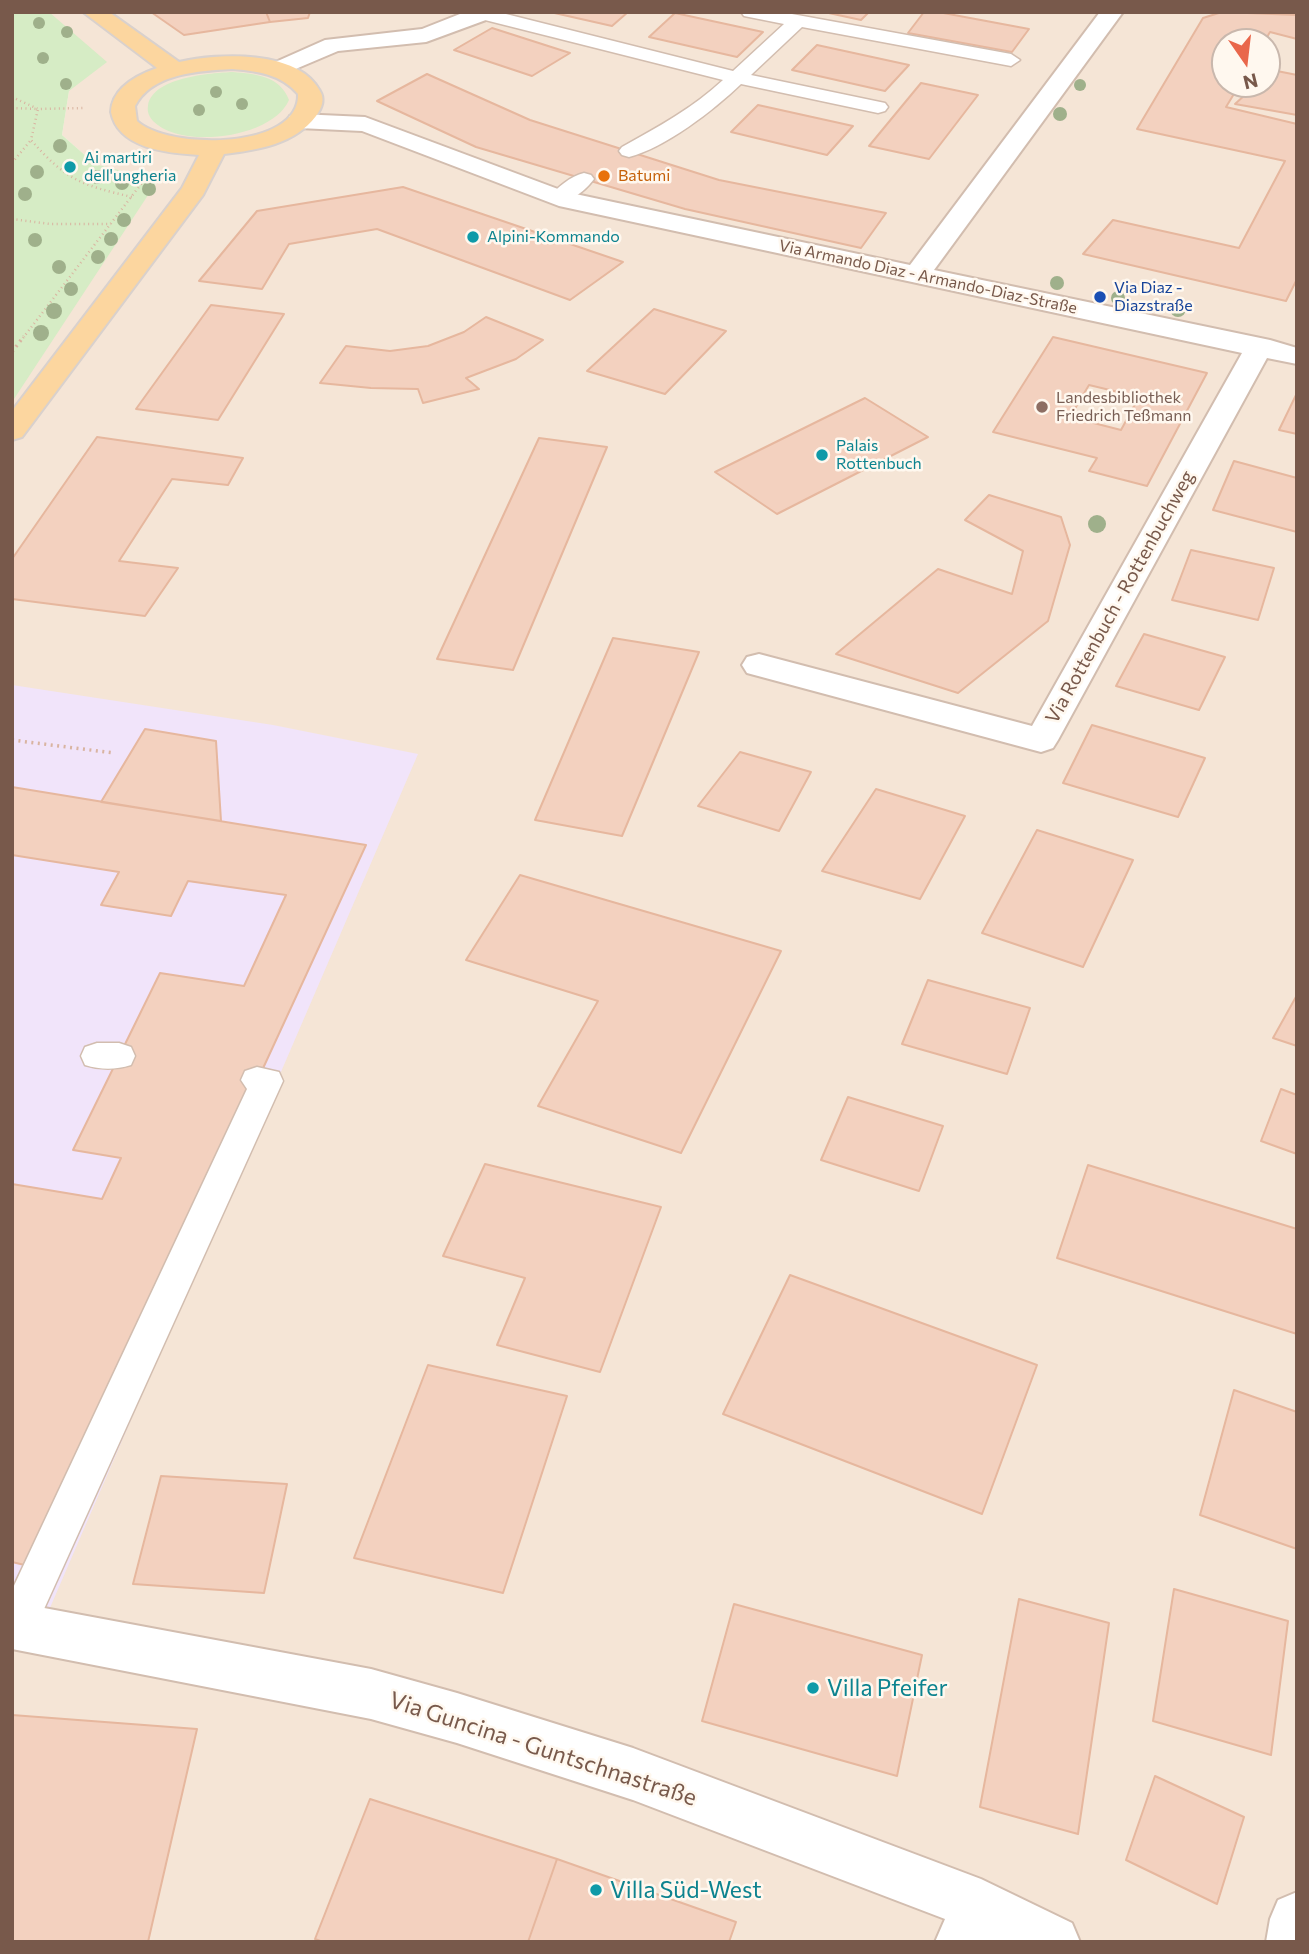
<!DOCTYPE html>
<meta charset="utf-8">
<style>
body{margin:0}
#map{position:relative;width:1309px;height:1954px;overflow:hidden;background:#fdf4e8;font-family:Commissioner,sans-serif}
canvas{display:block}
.frame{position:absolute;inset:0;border:14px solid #78594b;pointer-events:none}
.north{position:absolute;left:1211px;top:28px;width:70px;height:70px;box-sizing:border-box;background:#fff8ef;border:2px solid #c9b8ad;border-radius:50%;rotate:166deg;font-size:19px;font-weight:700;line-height:28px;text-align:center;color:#78594b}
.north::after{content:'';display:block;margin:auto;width:24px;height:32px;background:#e9674b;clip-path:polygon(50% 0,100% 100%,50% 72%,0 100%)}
</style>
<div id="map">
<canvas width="1309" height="1954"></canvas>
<div class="frame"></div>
<div class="north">N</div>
</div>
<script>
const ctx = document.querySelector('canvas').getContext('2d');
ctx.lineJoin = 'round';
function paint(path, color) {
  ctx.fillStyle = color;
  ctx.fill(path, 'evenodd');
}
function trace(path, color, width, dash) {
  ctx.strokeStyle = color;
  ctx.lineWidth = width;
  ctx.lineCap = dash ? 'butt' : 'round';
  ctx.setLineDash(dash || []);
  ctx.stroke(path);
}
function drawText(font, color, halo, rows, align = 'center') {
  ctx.font = font + ' Commissioner,sans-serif';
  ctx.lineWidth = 5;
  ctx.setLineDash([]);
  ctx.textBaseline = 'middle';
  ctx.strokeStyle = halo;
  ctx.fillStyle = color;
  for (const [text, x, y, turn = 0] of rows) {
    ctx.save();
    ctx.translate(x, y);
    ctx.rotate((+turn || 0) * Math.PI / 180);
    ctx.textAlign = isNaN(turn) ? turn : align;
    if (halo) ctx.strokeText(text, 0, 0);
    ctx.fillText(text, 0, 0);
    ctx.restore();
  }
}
paint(new Path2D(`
 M49 12H1297V1942H12V380L158 181 95 164 62 135 69 91ZM1225 42H1267V84H1225Z`), '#f5e5d6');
paint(new Path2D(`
 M12 685 273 725 418 754 49 1610 12 1601Z`), '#f1e4fa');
paint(new Path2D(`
 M12 12H49L107 62 69 91 62 135 95 164 158 180 12 402Z
 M233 72C256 74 280 76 289 100 273 138 181 150 153 121 149 116 147 112 148 106 152 77 211 73 233 72Z`), '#d6ecc5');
const building = new Path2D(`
 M151 12H266L270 22 184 35Z
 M266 12H310L308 18 270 22Z
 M550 12H628L612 26Z
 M824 12H869L861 20Z
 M924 12H938L1029 29 1012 52 908 33Z
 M1222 12 1297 15V39L1270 32 1264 42H1225V84H1240L1226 107 1297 124V279L1286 301 1083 254 1113 220 1239 248 1285 161 1137 129 1203 18Z
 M675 13 763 32 737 57 649 37Z
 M492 28 570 53 532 76 454 50Z
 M817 45 909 65 885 91 792 70Z
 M1272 70 1297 75V115L1235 104 1257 84H1267V75Z
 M427 74 530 120 719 180 886 213 861 248 685 209 476 147 377 101Z
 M921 83 978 95 929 159 869 146Z
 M758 105 853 126 827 155 731 132Z
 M403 187 623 262 570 300 377 229 289 244 262 289 199 281 257 211Z
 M211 305 284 314 218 420 136 409Z
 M654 309 726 331 665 394 587 371Z
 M486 317 543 340 516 359 466 378 479 389 423 403 418 389 371 388 320 383 346 346 390 351 428 346 464 332Z
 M1053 337 1207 373 1147 486 1089 471 1097 458 993 432ZM1089 385 1139 397 1121 430 1070 417Z
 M1296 395H1297V434L1279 430Z
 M865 398 928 437 777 514 715 472Z
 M97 437 243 458 228 485 172 479 119 561 178 568 145 616 12 599V559Z
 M539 438 607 447 513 670 437 659Z
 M1234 461 1297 478V532L1213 510Z
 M989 495 1061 517 1070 545 1048 621 958 693 836 654 938 569 1012 594 1023 551 965 520Z
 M1191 550 1274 568 1258 620 1172 600Z
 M1144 634 1225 657 1199 710 1116 686Z
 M613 638 699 652 622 836 535 820Z
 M1092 725 1205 758 1178 817 1063 783Z
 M145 729 216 741 221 821 101 802Z
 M740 752 811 772 779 831 698 806Z
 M12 787 366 845 33 1567 12 1562V1184L102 1199 121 1158 73 1150 160 973 244 986 286 895 188 881 171 916 101 905 119 872 12 855Z
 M876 789 965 816 920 899 822 871Z
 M1037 830 1133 860 1083 967 982 933Z
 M520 875 781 951 681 1153 538 1106 598 1001 466 960Z
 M928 980 1030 1008 1007 1074 902 1044Z
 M1297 995V1046L1273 1038Z
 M1281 1089 1297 1095V1154L1261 1141Z
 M848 1097 943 1126 919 1191 821 1160Z
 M485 1164 661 1207 600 1372 497 1345 525 1278 443 1256Z
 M1088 1165 1297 1229V1334L1057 1258Z
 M790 1275 1037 1365 982 1514 723 1414Z
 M428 1365 567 1396 503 1593 354 1558Z
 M1234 1390 1297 1412V1549L1200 1515Z
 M161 1476 287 1484 264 1593 133 1584Z
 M1174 1589 1288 1621 1271 1755 1153 1721Z
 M1019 1599 1109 1623 1078 1834 980 1807Z
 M734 1604 922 1655 897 1776 702 1721Z
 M12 1715 197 1729 148 1942H12Z
 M1155 1776 1244 1817 1217 1904 1126 1860Z
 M370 1799 557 1859 528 1942H323L315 1939Z
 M557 1859 736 1922 729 1942H528Z`);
paint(building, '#f3d1bf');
trace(building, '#e6b79e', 2);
const lane = new Path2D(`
 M475 12H498L733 71 784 24 744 16 741 12H781L1011 54 1020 60 1011 66 802 27 751 75 885 103 888 107 885 111 878 113 741 84C714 110 665 148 629 157L622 155 619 151 622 147C658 127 693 108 723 80L477 18Z
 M584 173 591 175 594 179C585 191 567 206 552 202L549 198C556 188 571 176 584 173Z
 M97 1043H119L131 1047 135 1056 131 1065C115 1070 101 1070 85 1065L81 1056 85 1047Z
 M257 1067 279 1072 283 1081 30 1640 16 1645 12 1644V1590L247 1089 241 1080 245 1071Z`);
const street = new Path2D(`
 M465 12H497L494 17 426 42 338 51 279 76 271 74 267 69 271 64 325 40 422 29Z
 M1100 12H1123L934 270 1270 340 1297 348V364L1267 358 1058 740 1053 748 1041 752 747 673 742 665 747 657 759 654 1032 726 1242 353 559 206 362 131 299 128 290 126 287 121 290 116 299 114 365 117 566 192 910 265Z
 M12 1602 371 1669 457 1693 633 1748 981 1879 1072 1923 1080 1942H935L945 1919 633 1800 457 1743 371 1719 12 1649Z
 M1297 1892V1942H1266L1270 1919 1278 1900Z`);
const primary = new Path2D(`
 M83 12H109L179 62C218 53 298 49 320 91 325 99 322 108 316 116 295 144 258 150 224 154L203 195 22 437 12 440V411L182 188 199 155C168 153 118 149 111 112 112 88 137 75 157 68ZM232 69C257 71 281 74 298 94 300 150 168 150 137 121L135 106C152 73 199 71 232 69Z`);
trace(lane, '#d2bdaf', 3);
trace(street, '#d2bdaf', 4);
trace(primary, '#d9d1cd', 4);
trace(new Path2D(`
 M12 97 38 109 84 108
 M12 108 38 109 31 140C66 180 81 185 132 197
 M12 163 31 140
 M12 219 50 224H111
 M23 338 148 175`), '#d9b4a1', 2.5, [1, 3.5]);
trace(new Path2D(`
 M12 352 24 336
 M12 740 114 753`), '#d9b4a1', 3.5, [2, 4.5]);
paint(lane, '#fff');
paint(street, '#fff');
paint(primary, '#fcd69f');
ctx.fillStyle = '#9fb08b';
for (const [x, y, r] of [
 [39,23,6],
 [67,32,6],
 [43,58,6],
 [66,84,6],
 [1080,85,6],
 [216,92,6],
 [242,104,6],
 [199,110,6],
 [1060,114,7],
 [60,146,7],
 [37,172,7],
 [97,177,7],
 [122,183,7],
 [149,189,7],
 [25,194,7],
 [124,220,7],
 [111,239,7],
 [35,240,7],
 [98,257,7],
 [59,267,7],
 [1057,283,7],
 [71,289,7],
 [1118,298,7],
 [1178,309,8],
 [54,311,8],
 [41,333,8],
 [1097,524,9]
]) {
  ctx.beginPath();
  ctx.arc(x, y, r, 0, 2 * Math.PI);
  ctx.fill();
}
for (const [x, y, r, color] of [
 [70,167,7,"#0f9aa8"],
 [604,176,7,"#e8710a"],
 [473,237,7,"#0f9aa8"],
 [1100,297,7,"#1a4fb4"],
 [1042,407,7,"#8d6e63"],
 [822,455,7,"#0f9aa8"],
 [813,1688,7,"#0f9aa8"],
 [596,1890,7,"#0f9aa8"]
]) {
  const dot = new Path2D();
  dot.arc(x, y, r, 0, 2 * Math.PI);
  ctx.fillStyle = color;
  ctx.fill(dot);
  trace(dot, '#fff8ef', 2.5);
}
drawText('16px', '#0d838f', '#fff8ef', [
 ["Ai martiri",84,158],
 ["dell'ungheria",84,176],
 ["Alpini-Kommando",487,237],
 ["Palais",836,446],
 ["Rottenbuch",836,464]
], 'left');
drawText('16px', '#c56008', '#fff8ef', [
 ["Batumi",618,176]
], 'left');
drawText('16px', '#78594b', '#fff8ef', [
 ["Via Armando Diaz - Armando-Diaz-Straße",928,277,12]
]);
drawText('16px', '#164399', '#fff8ef', [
 ["Via Diaz -",1114,288],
 ["Diazstraße",1114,306]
], 'left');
drawText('16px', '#785e54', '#fff8ef', [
 ["Landesbibliothek",1056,398],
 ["Friedrich Teßmann",1056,416]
], 'left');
drawText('19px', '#78594b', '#fff8ef', [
 ["Via Rottenbuch - Rottenbuchweg",1120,597,-61]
]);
drawText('23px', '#0d838f', '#fff8ef', [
 ["Villa Pfeifer",827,1688],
 ["Villa Süd-West",610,1890]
], 'left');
drawText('23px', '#78594b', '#fff8ef', [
 ["Via Guncina - Guntschnastraße",543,1749,18]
]);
</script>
